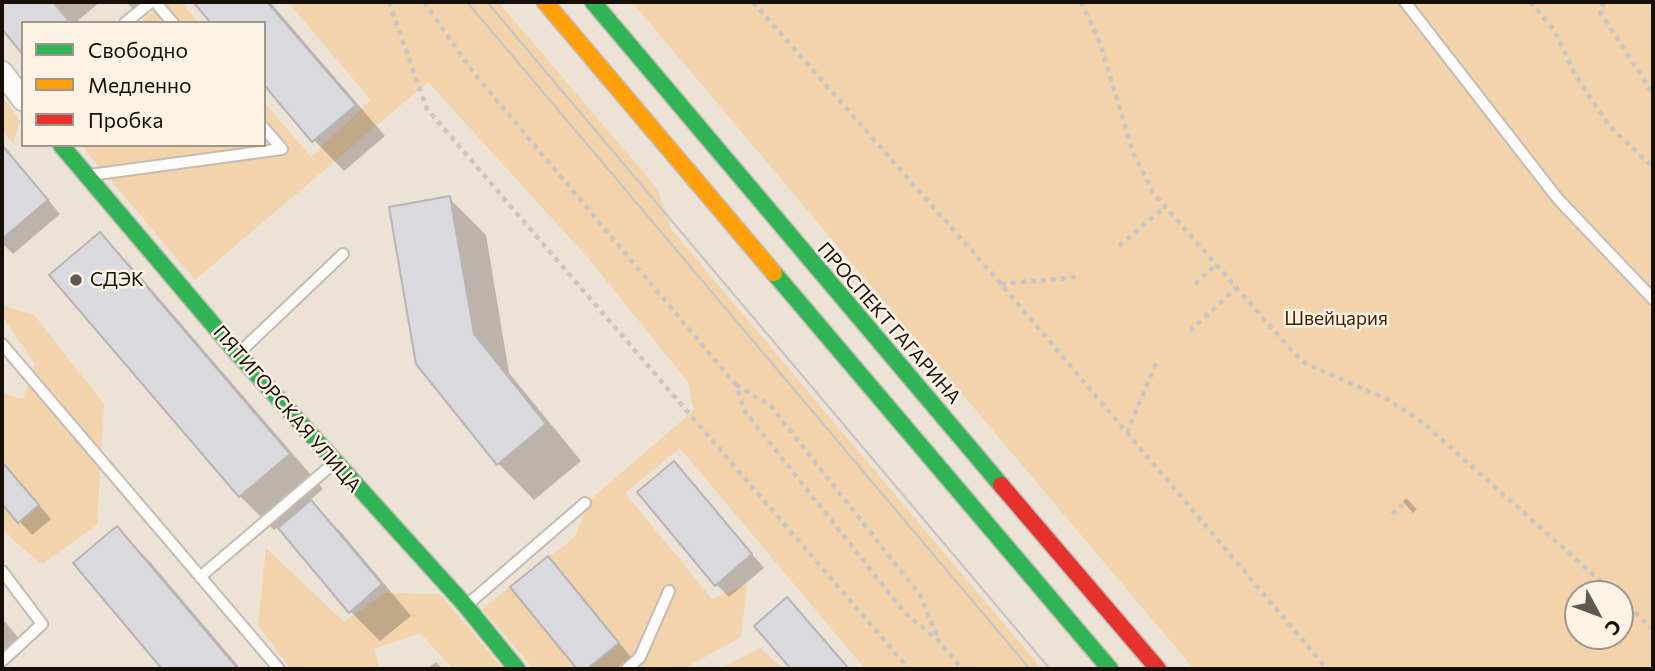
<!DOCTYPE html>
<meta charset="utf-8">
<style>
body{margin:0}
#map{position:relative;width:1655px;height:671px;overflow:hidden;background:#ece2d5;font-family:Commissioner,sans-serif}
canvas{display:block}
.frame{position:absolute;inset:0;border:4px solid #150f07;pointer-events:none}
.legend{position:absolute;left:21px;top:21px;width:245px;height:126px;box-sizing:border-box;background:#fdf2e4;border:2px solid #a0978c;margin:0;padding:9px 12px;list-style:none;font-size:21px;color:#150f07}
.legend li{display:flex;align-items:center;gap:14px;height:35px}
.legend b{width:35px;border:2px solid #a0978c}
.north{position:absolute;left:1564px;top:580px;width:70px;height:70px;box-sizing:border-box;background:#fdf2e4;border:2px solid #a0978c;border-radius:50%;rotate:131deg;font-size:19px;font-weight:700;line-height:28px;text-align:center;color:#150f07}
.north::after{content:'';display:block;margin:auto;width:24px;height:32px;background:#60594f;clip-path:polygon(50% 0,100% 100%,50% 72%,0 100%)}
</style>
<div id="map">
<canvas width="1655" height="671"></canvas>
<div class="frame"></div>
<ul class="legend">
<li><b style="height:9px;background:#30b455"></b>Свободно</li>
<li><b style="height:9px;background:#ff9f0a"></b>Медленно</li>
<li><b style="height:9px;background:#e5322d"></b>Пробка</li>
</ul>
<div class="north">С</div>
</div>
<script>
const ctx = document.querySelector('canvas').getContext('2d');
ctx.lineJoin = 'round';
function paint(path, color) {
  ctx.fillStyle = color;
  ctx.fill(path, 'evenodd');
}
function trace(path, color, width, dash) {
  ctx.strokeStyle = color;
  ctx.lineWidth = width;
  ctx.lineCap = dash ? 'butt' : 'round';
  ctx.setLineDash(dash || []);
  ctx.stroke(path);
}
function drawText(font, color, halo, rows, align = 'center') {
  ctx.font = font + ' Commissioner,sans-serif';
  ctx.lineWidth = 5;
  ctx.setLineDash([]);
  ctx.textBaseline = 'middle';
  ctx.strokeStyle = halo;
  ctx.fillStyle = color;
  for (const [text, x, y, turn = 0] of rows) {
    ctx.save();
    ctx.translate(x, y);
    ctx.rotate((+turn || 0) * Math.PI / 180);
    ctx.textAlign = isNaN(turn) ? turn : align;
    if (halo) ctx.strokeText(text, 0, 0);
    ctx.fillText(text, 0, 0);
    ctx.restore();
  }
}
paint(new Path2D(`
 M164 2H181L199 23H140Z
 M288 2H498L657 188 671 229 1042 669H865L680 448 625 493 712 599 747 584 741 637 683 669H534L482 609 575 537 590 500 694 410 688 382 589 259 428 82 195 280 81 145H264V102L311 157 371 100Z
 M632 2H1653V669H1194ZM1578 594H1620V636H1578Z
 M2 96 20 121 13 143 2 131Z
 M2 306 34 315 104 404 97 525 42 564 14 541 2 526V393L23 399 35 364 2 316Z
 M266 548 344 622 384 593 440 594 503 669H453L420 633 374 649 380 669H291L258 625Z
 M760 648 784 669H719Z`), '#f2d3ab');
paint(new Path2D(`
 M2 2H100L75 23H23V52L2 26Z
 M126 2H153L138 14Z
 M195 2H270L385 136 344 171 314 140 264 23H213Z
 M2 145 60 214 13 254 2 243Z
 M449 198 486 235 509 373 581 461 534 500 498 463 417 364Z
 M100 235 134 269 323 489 309 501 341 532 411 616 380 641 350 611 279 527 274 530 240 496Z
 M2 463 51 519 32 535 2 502Z
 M674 463 764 568 729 597 716 584Z
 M1406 498 1417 509 1413 513 1403 502Z
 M117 528 151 563 241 669H164L75 564Z
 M548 559 631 657 616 669H580L513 587Z
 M2 618 25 646 2 665Z
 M436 662 443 669H427Z`), '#0003');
const building = new Path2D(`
 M2 2H58L55 4 70 23H23V55L2 29Z
 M193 2H267L356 105 312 142 264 85V23H211Z
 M2 145 48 200 2 239Z
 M450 196 474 334 546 424 497 465 416 364 389 207Z
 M100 232 290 454 239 497 49 275Z
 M674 461 752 554 715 586 637 492Z
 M2 462 39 505 18 523 2 504Z
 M311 500 382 584 349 613 278 528Z
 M117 526 238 669H162L73 563Z
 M548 556 619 643 587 669H577L510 587Z
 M787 597 849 669H791L754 626Z`);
paint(building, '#dadade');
trace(building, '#b8b5b4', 2);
const lane = new Path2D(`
 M155 2 173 23
 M1405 2 1558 199 1653 299
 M125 23 151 2
 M90 175 282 149 264 128
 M2 344 279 669
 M240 352 343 254
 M2 571 42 624 2 661
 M200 577 334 463
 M468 604 585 503
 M627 669 640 657 669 591`);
const street = new Path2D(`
 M2 72 23 100`);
const fast = new Path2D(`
 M593 2 1001 485
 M61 145 238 354 466 606 517 669
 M774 273 1110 669`);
const slow = new Path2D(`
 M545 2 774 273`);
const jam = new Path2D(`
 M1001 485 1158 669`);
trace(lane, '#c3bcb2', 14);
trace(street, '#c3bcb2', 24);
trace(fast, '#c3bcb2', 19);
trace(slow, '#c3bcb2', 19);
trace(jam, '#c3bcb2', 19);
trace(new Path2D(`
 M389 2 427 109 909 669
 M424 2 473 72 735 384 746 413 905 613 939 641 962 669
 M753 2 1001 284 1327 669
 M1081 2 1100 43 1133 153 1154 194 1293 352 1306 364 1389 400 1423 423 1615 594
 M1530 2 1554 30 1576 76 1610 127 1653 167
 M1604 2 1600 12 1653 94
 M1119 246 1165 207
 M1001 284 1080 277
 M1195 284 1216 265
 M1190 331 1236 288
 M736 385 770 405 920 595 939 640
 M1127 433 1156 363
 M1392 514 1403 505
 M1620 599 1653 629`), '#c9c6c1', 4.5, [5, 5]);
trace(lane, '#fcfbf9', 10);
trace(street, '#fcfbf9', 21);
trace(fast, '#30b455', 16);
trace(slow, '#ff9f0a', 16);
trace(jam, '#e5322d', 16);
trace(new Path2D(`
 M467 2 1030 669
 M487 2 1050 669`), '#c7c3c0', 2);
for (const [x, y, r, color] of [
 [76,280,7,"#60594f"]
]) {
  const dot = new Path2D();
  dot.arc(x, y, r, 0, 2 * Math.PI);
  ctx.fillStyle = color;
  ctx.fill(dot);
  trace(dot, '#fdf2e4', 2.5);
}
drawText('19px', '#150f07', '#fdf2e4', [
 ["СДЭК",90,280]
], 'left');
drawText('19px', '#3e2600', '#fdf2e4', [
 ["Швейцария",1336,319]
]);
drawText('19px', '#150f07', '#fdf2e4', [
 ["ПРОСПЕКТ ГАГАРИНА",889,323,49],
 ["ПЯТИГОРСКАЯ УЛИЦА",287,409,49]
]);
</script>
